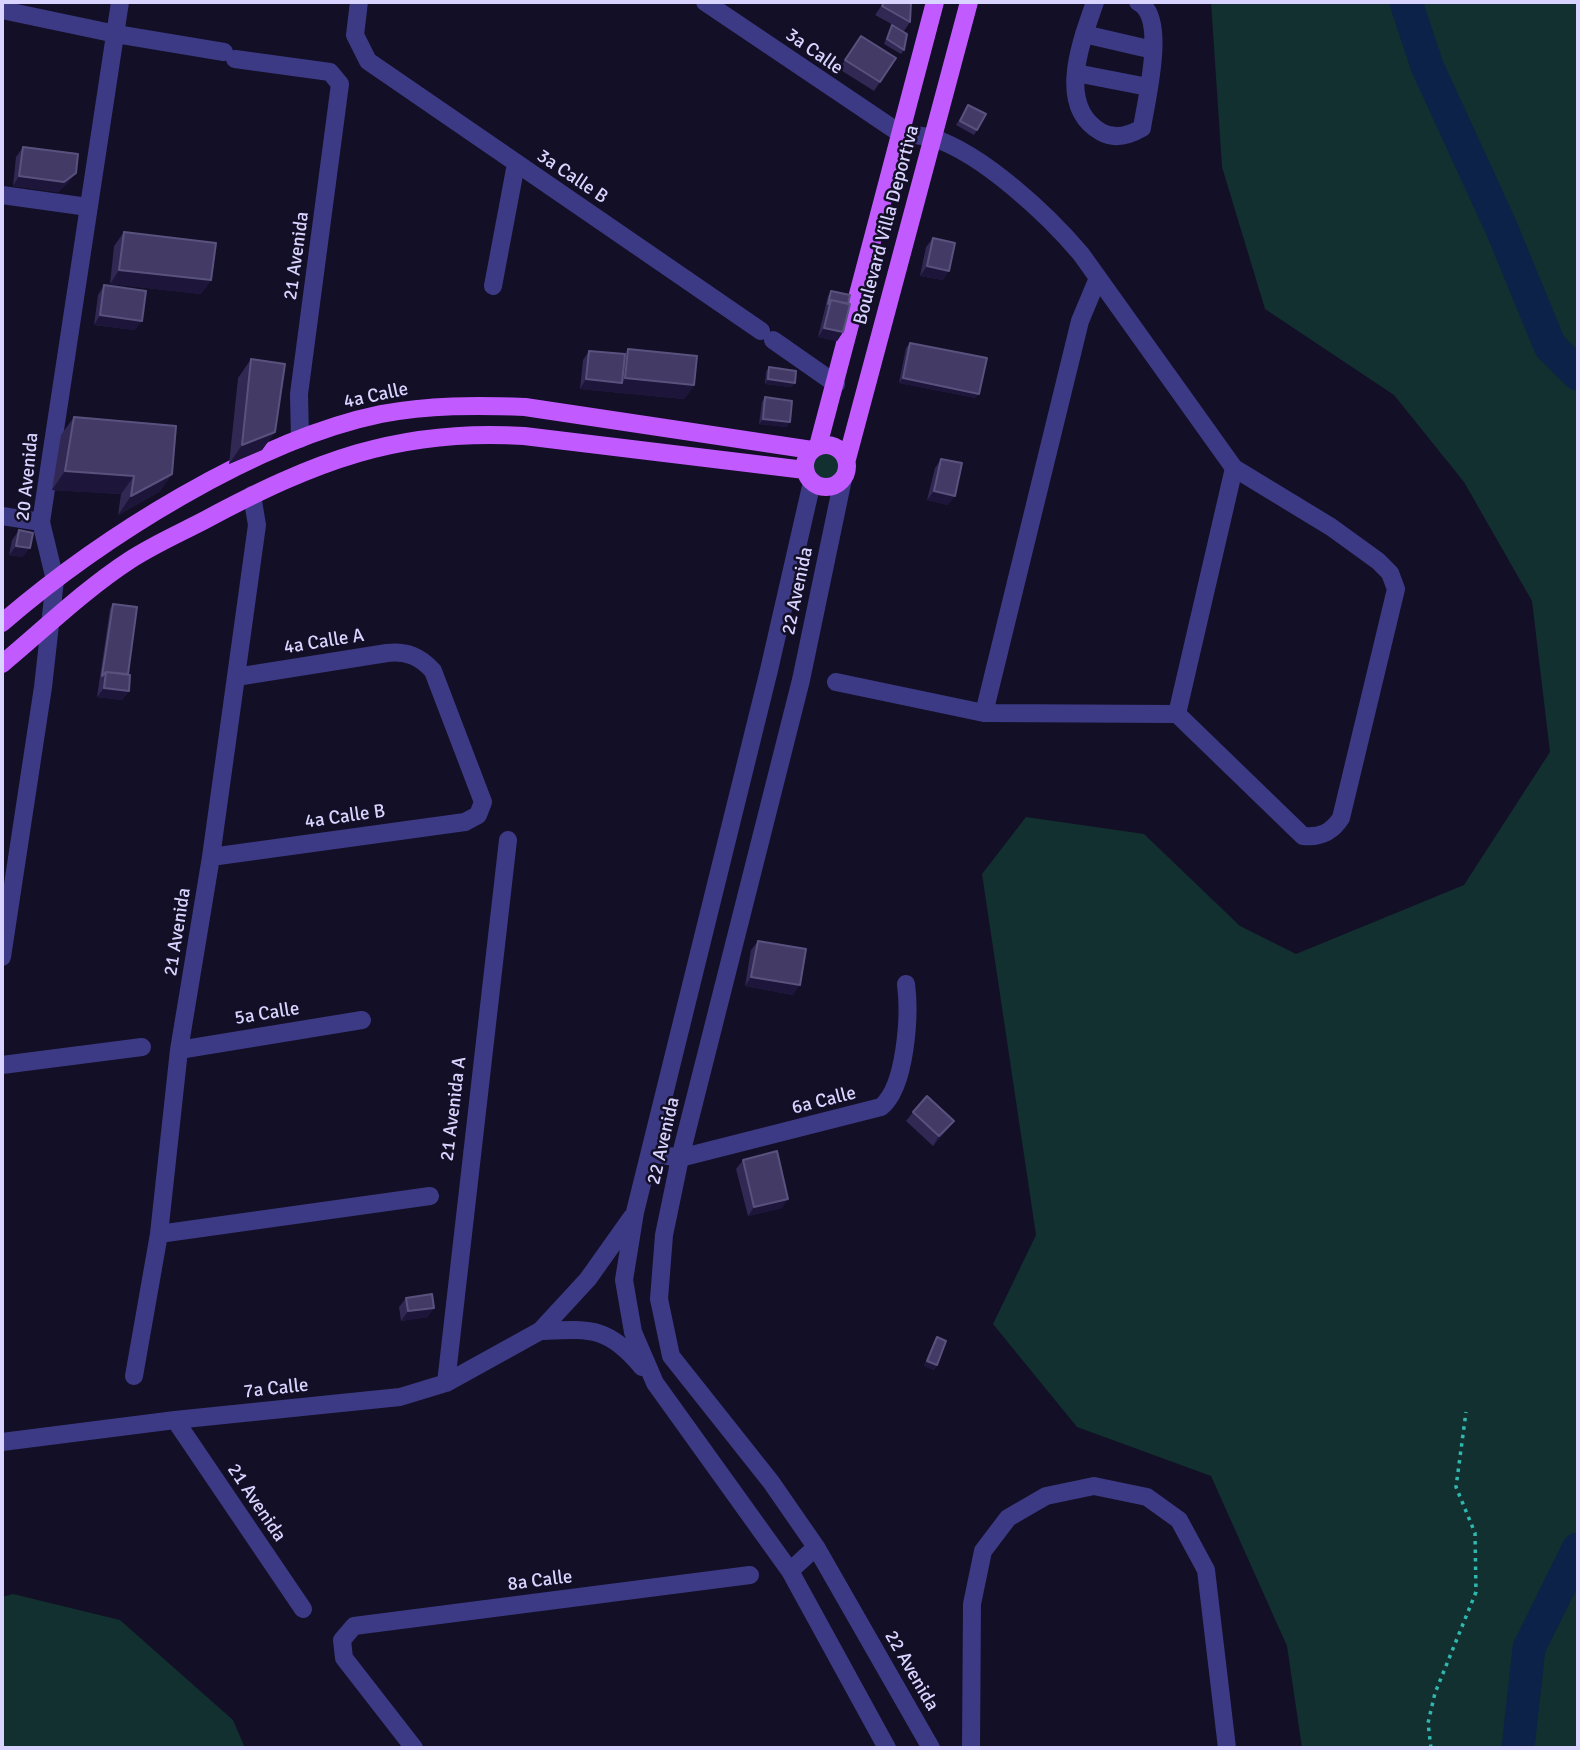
<!DOCTYPE html>
<style>
body{margin:0}
#map{position:relative;width:1580px;height:1750px;overflow:hidden;background:#130f26;font-family:Signika,sans-serif}
canvas{display:block}
.frame{position:absolute;inset:0;border:4px solid #d9d4ff;pointer-events:none}
</style>
<div id="map">
<canvas width="1580" height="1750"></canvas>
<div class="frame"></div>
</div>
<script>
const ctx = document.querySelector('canvas').getContext('2d');
ctx.lineJoin = 'round';
function paint(path, color) {
  ctx.fillStyle = color;
  ctx.fill(path, 'evenodd');
}
function trace(path, color, width, dash) {
  ctx.strokeStyle = color;
  ctx.lineWidth = width;
  ctx.lineCap = dash ? 'butt' : 'round';
  ctx.setLineDash(dash || []);
  ctx.stroke(path);
}
function drawText(font, color, halo, rows, align = 'center') {
  ctx.font = font + ' Signika,sans-serif';
  ctx.lineWidth = 5;
  ctx.setLineDash([]);
  ctx.textBaseline = 'middle';
  ctx.strokeStyle = halo;
  ctx.fillStyle = color;
  for (const [text, x, y, turn = 0] of rows) {
    ctx.save();
    ctx.translate(x, y);
    ctx.rotate((+turn || 0) * Math.PI / 180);
    ctx.textAlign = isNaN(turn) ? turn : align;
    if (halo) ctx.strokeText(text, 0, 0);
    ctx.fillText(text, 0, 0);
    ctx.restore();
  }
}
paint(new Path2D(`
 M1211 2H1578V1748H1302L1287 1646 1211 1476 1077 1427 993 1324 1036 1235 982 874 1026 817 1144 834 1240 926 1296 954 1464 885 1550 752 1532 601 1464 482 1394 395 1265 309 1222 167Z
 M813 466a13 13 0 1 1 26 0a13 13 0 1 1-26 0Z
 M13 1594 120 1620 233 1720 245 1748H2V1597Z`), '#12302f');
trace(new Path2D(`
 M1406 2 1427 66 1501 227 1550 346 1578 374
 M1518 1748 1529 1648 1578 1549`), '#0c2248', 33);
trace(new Path2D(`
 M1431 1748 1428 1723 1435 1693 1476 1592 1475 1533 1456 1487 1466 1412`), '#2fb8b0', 3.5, [3.5, 5]);
trace(new Path2D(`
 M359 2 355 35 368 61 761 331
 M705 2 901 134C911 135 923 135 933 138 983 154 1048 215 1081 254L1234 468 1331 527 1378 561 1390 573 1396 589 1341 818C1332 832 1320 838 1303 836L1177 714 984 713 836 682
 M1095 2C1082 40 1055 106 1101 132 1115 140 1130 135 1142 128 1146 100 1168 16 1138 2
 M2 10 116 34 224 52
 M1084 34 1153 50
 M235 59 330 72 340 84 299 394 300 439
 M1076 73 1148 87
 M2 195 88 207
 M493 286 516 164
 M773 340 836 384
 M843 479 801 680 680 1158 664 1235 659 1299 671 1356 771 1482 816 1547 931 1748
 M812 482 769 670 635 1212 624 1280 633 1332 655 1383 790 1571 887 1748
 M2 516 41 522
 M984 713 1080 321 1098 278
 M1177 714 1234 468
 M211 857 465 822 478 815 483 802 433 671C420 656 406 651 387 653L236 677
 M2 957 43 687 55 580 41 522 120 2
 M179 1050 362 1020
 M2 1065 142 1047
 M650 1153 680 1158 881 1107C906 1087 910 1015 906 984
 M159 1234 430 1196
 M540 1331C590 1329 608 1326 642 1367
 M134 1376 159 1234 179 1050 211 857 257 525 252 495
 M446 1383 508 840
 M175 1420 303 1609
 M2 1442 175 1420 400 1397 446 1383 540 1331 588 1279 632 1217
 M790 1571 816 1547
 M414 1748 344 1658 342 1640 354 1626 750 1575
 M971 1748 972 1604 983 1551 1008 1518 1046 1496 1094 1486 1147 1497 1179 1520 1206 1570 1227 1748`), '#3d3a85', 18);
trace(new Path2D(`
 M805 466a21 21 0 1 1 42 0a21 21 0 1 1-42 0Z
 M818 446 935 2
 M847 459 969 2
 M2 623C99 539 255 440 381 414 429 405 476 405 525 407L812 450
 M2 664C43 630 84 590 130 560 153 545 180 533 205 520 313 462 398 428 524 436L805 470`), '#c25bff', 18);
paint(new Path2D(`
 M884 2 910 22 904 31 875 15Z
 M892 25 904 50 901 54 884 44 889 30Z
 M861 36 896 58 874 91 839 69Z
 M968 105 977 130 974 135 956 125Z
 M23 147 69 182 58 192 13 186 16 157Z
 M124 232 211 280 201 294 110 284 114 246Z
 M933 238 943 280 920 276 926 247Z
 M104 285 135 330 94 325 98 295Z
 M831 291 843 332 837 341 818 337 828 296Z
 M910 343 976 398 899 383 906 348Z
 M628 349 694 385 684 399 580 389 583 360 589 351 625 354Z
 M251 359 275 432 262 450 229 464 238 378Z
 M769 367 795 383 791 387 765 384 766 372Z
 M765 397 787 427 759 424 762 402Z
 M74 417 172 474 159 492 118 515 121 494 52 490 61 435Z
 M941 459 948 505 927 500 935 468Z
 M19 530 23 557 9 555 12 540Z
 M113 604 128 674 129 691 122 700 97 697 110 609Z
 M758 941 793 995 745 986 751 950Z
 M913 1112 954 1121 947 1130 933 1146 906 1121Z
 M743 1160 782 1208 748 1216 736 1169Z
 M406 1298 428 1317 401 1321 399 1307Z
 M937 1337V1365L934 1370 924 1366 934 1342Z`), '#312854');
paint(new Path2D(`
 M76 173 69 182 58 192 13 186 19 176Z
 M927 266 949 271 943 280 920 276Z
 M119 270 211 280 201 294 110 284Z
 M100 315 142 321 135 330 94 325Z
 M824 328 843 332 837 341 818 337Z
 M625 378 694 385 684 399 580 389 586 379 622 383Z
 M903 378 979 394 976 398 899 383Z
 M768 379 795 383 791 387 765 384Z
 M763 419 790 422 787 427 759 424Z
 M275 432 262 450 229 464 242 445Z
 M65 471 134 476 121 494 52 490Z
 M172 474 159 492 118 515 131 496Z
 M934 491 955 496 948 505 927 500Z
 M16 546 30 548 23 557 9 555Z
 M104 688 129 691 122 700 97 697Z
 M751 977 800 985 793 995 745 986Z
 M954 1121 947 1130 933 1146 939 1136Z
 M788 1199 782 1208 748 1216 754 1207Z
 M434 1308 428 1317 401 1321 408 1311Z
 M927 1361 937 1365 934 1370 924 1366Z`), '#1d163a');
const building = new Path2D(`
 M884 2H911L910 22 882 6Z
 M892 25 907 34 904 50 887 39Z
 M861 36 896 58 880 82 845 60Z
 M968 105 986 114 977 130 960 121Z
 M23 147 78 154 76 173 64 182 19 176Z
 M124 232 216 243 211 280 119 270Z
 M933 238 955 243 949 271 927 266Z
 M104 285 146 291 142 321 100 315Z
 M831 291 850 295 848 304 831 300 828 304Z
 M831 300 850 304 843 332 824 328Z
 M910 343 987 358 979 394 903 378Z
 M628 349 697 356 694 385 625 378Z
 M589 351 625 354 622 383 586 379Z
 M251 359 285 364 275 432 242 445Z
 M769 367 796 371 795 383 768 379Z
 M765 397 792 401 790 422 763 419Z
 M74 417 176 426 172 474 131 496 134 476 65 471Z
 M941 459 962 463 955 496 934 491Z
 M19 530 33 533 30 548 16 546Z
 M113 604 137 607 128 674 106 672 102 676Z
 M106 672 130 675 129 691 104 688Z
 M758 941 806 949 800 985 751 977Z
 M927 1096 954 1121 939 1136 913 1112Z
 M777 1151 788 1199 754 1207 743 1160Z
 M432 1294 434 1308 408 1311 406 1298Z
 M937 1337 946 1341 937 1365 927 1361Z`);
paint(building, '#433a66');
trace(building, '#5a527e', 2);
drawText('19px', '#d9d4ff', '#130f26', [
 ["3a Calle",814,52,35],
 ["3a Calle B",572,177,34],
 ["Boulevard Villa Deportiva",887,225,-75],
 ["21 Avenida",297,256,-82],
 ["4a Calle",376,396,-12],
 ["20 Avenida",28,477,-84],
 ["22 Avenida",798,591,-78],
 ["4a Calle A",324,642,-9],
 ["4a Calle B",345,817,-8],
 ["21 Avenida",178,932,-81],
 ["5a Calle",267,1014,-9],
 ["6a Calle",824,1101,-14],
 ["21 Avenida A",454,1109,-83],
 ["22 Avenida",664,1141,-77],
 ["7a Calle",276,1389,-6],
 ["21 Avenida",256,1503,56],
 ["8a Calle",540,1581,-7],
 ["22 Avenida",911,1671,60]
]);
</script>
